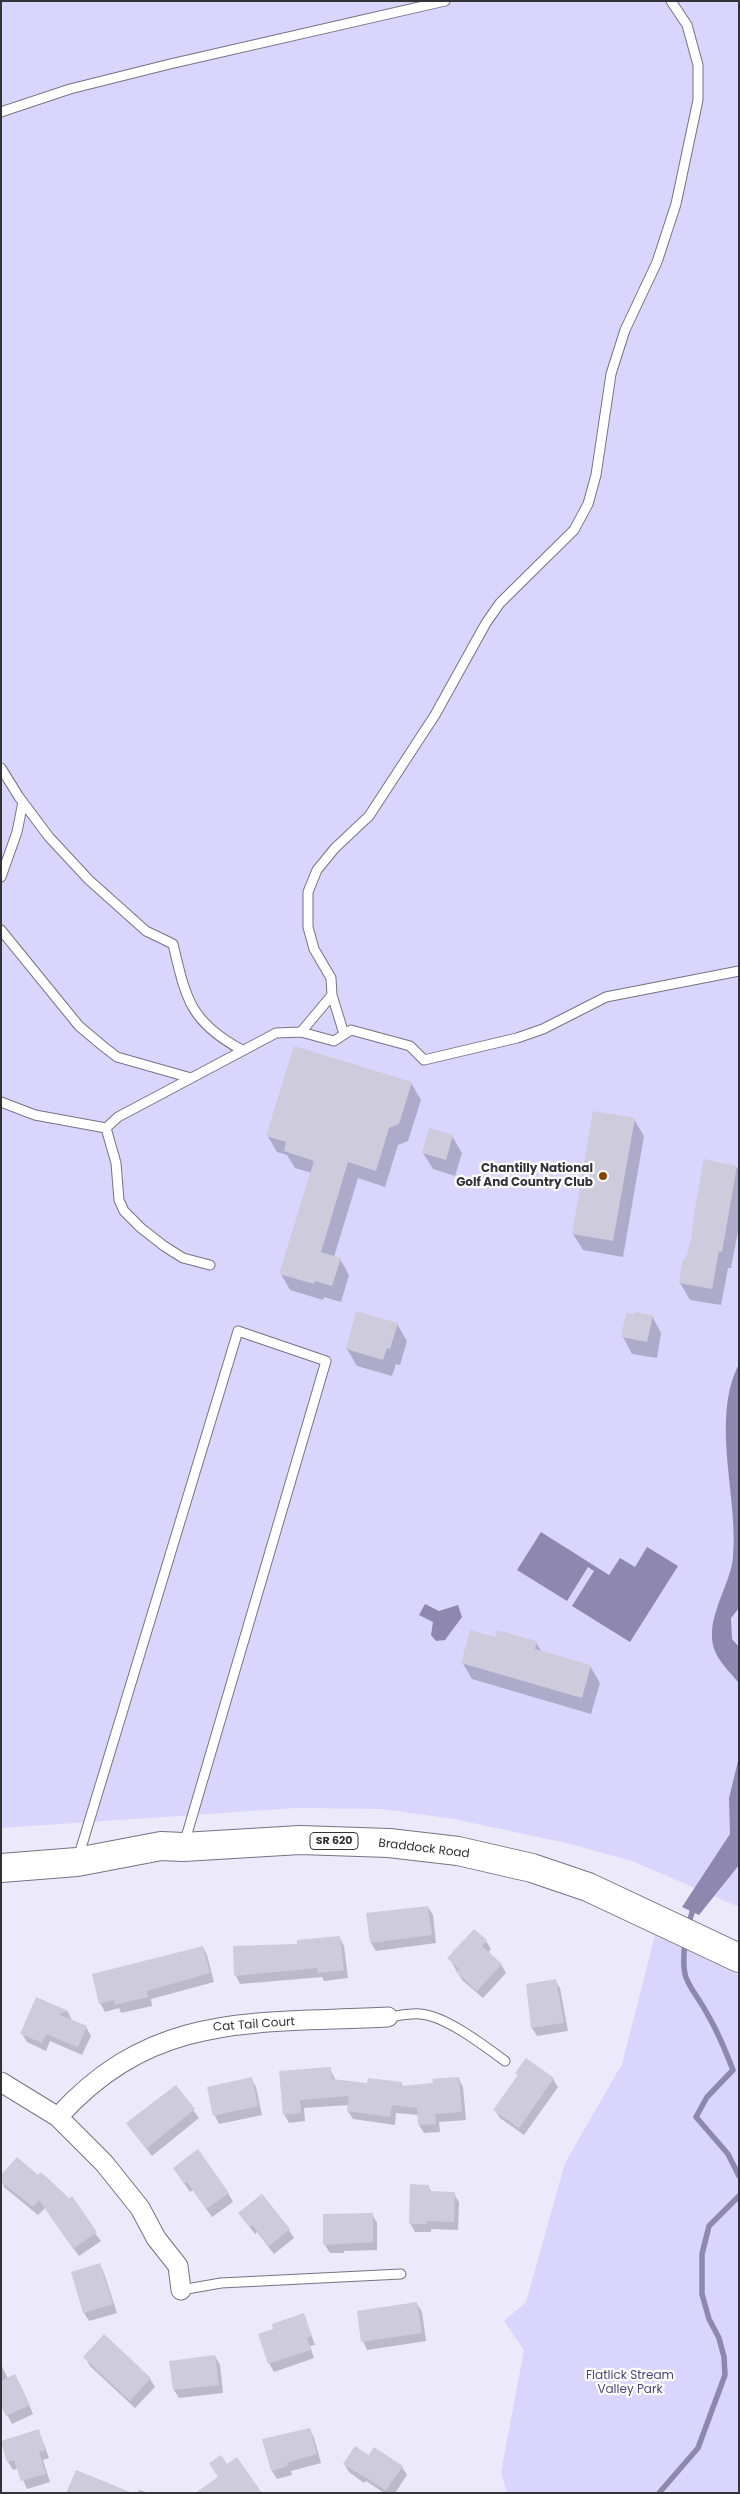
<!DOCTYPE html>
<style>
body{margin:0}
#map{position:relative;width:740px;height:2494px;overflow:hidden;background:#ebe9fa;font-family:Poppins,sans-serif}
canvas{display:block}
.frame{position:absolute;inset:0;border:2px solid #323238;pointer-events:none}
</style>
<div id="map">
<canvas width="740" height="2494"></canvas>
<div class="frame"></div>
</div>
<script>
const ctx = document.querySelector('canvas').getContext('2d');
ctx.lineJoin = 'round';
function paint(path, color) {
  ctx.fillStyle = color;
  ctx.fill(path, 'evenodd');
}
function trace(path, color, width, dash) {
  ctx.strokeStyle = color;
  ctx.lineWidth = width;
  ctx.lineCap = dash ? 'butt' : 'round';
  ctx.setLineDash(dash || []);
  ctx.stroke(path);
}
function drawText(font, color, halo, rows, align = 'center') {
  ctx.font = font + ' Poppins,sans-serif';
  ctx.lineWidth = 4.5;
  ctx.setLineDash([]);
  ctx.textBaseline = 'middle';
  ctx.strokeStyle = halo;
  ctx.fillStyle = color;
  for (const [text, x, y, turn = 0] of rows) {
    ctx.save();
    ctx.translate(x, y);
    ctx.rotate((+turn || 0) * Math.PI / 180);
    ctx.textAlign = isNaN(turn) ? turn : align;
    if (halo) ctx.strokeText(text, 0, 0);
    ctx.fillText(text, 0, 0);
    ctx.restore();
  }
}
paint(new Path2D(`
 M1 1H739V1907L632 1861 566 1843 454 1819 382 1809 296 1808 1 1828Z
 M655 1935 739 1975V2493H507L501 2472 524 2350 504 2321 526 2302 565 2163 622 2064Z`), '#dad5fd');
paint(new Path2D(`
 M739 1364V1608L731 1618 732 1639 739 1647V1687L738 1682C726 1667 711 1655 712 1634 712 1609 731 1581 733 1557 739 1499 710 1420 739 1364Z
 M541 1532 609 1575 620 1558 635 1567 647 1547 678 1566 630 1642 572 1606 594 1571 588 1567 567 1601 517 1570Z
 M425 1604 439 1611 458 1605 462 1617 445 1640 436 1641 431 1635 433 1622 419 1615Z
 M739 1757V1865L699 1915 682 1907 730 1834 729 1798Z`), '#8e88af');
paint(new Path2D(`
 M411 1083 421 1100 408 1141 398 1145 385 1187 358 1178 334 1257 340 1259 349 1275 341 1302 324 1297 323 1300 290 1290 281 1274 312 1173 295 1168 287 1155 277 1152 267 1135Z
 M634 1119 644 1136 623 1257 583 1250 573 1234Z
 M452 1136 462 1153 455 1176 433 1169 423 1153Z
 M737 1167 739 1170V1226L731 1268H728L721 1305 690 1300 680 1283 687 1261Z
 M652 1316 661 1333 657 1358 632 1354 623 1337Z
 M397 1324 407 1341 400 1365 396 1364 392 1376 357 1366 347 1349Z
 M496 1638 536 1643 542 1652 590 1666 600 1683 591 1714 472 1679 462 1662Z
 M428 1907 433 1915 436 1943 376 1951 371 1943 367 1914Z
 M339 1937 344 1946 348 1978 324 1981 322 1977 240 1984 236 1976 299 1945Z
 M486 1941 491 1949 488 1953 501 1964 506 1973 483 1998 462 1980 449 1958Z
 M203 1947 207 1955 214 1982 151 1999 152 2006 121 2013 119 2008 105 2012 100 2003Z
 M555 1980 560 1988 568 2031 537 2036 532 2028Z
 M37 1999 68 2012 72 2020H70L86 2027 91 2036 82 2055 50 2041 46 2051 27 2042 22 2034Z
 M330 2069 336 2081 368 2085 401 2083 403 2087 434 2085 459 2079 463 2087 466 2120 439 2122 440 2132 424 2133 419 2125V2115L396 2113 395 2125 353 2119 348 2111 349 2105 304 2108 305 2121 289 2123 284 2114Z
 M517 2073 553 2079 558 2087 524 2135 500 2118 495 2110 518 2077Z
 M251 2078 256 2087 262 2115 219 2124 215 2116 209 2087Z
 M176 2087 199 2118 152 2156 127 2124Z
 M1 2176 38 2177 69 2199 101 2241 79 2256 45 2208 38 2215 4 2187Z
 M179 2176 228 2193 233 2202 212 2217 193 2190 190 2192Z
 M428 2186 432 2193 454 2194 459 2202 458 2230 431 2229V2232H415L410 2223Z
 M240 2214 289 2230 294 2238 274 2254 257 2232 255 2234Z
 M372 2214 377 2223V2250L344 2251V2253H330L325 2245V2215Z
 M100 2265 104 2273 117 2313 89 2321 84 2313Z
 M417 2304 422 2312 426 2341 367 2350 363 2341Z
 M304 2315 315 2345 310 2346 314 2358 274 2372 269 2363 275 2330Z
 M215 2356 220 2365 223 2393 179 2398 174 2390 171 2362Z
 M85 2357 150 2379 155 2387 135 2408 90 2366Z
 M1 2364 8 2379 20 2384 33 2414 12 2424 1 2403Z
 M310 2429 314 2438 321 2463 291 2471 292 2475 277 2479 272 2471 263 2440Z
 M39 2431 49 2458 43 2460 50 2482 27 2489 18 2468 13 2470 8 2462Z
 M369 2456 402 2467 407 2475 395 2493H384L366 2481 364 2483 349 2472 344 2464Z
 M139 2490 149 2493H138Z`), '#0003');
trace(new Path2D(`
 M688 1926 694 1906
 M685 1942C680 1986 690 1981 709 2017 719 2034 726 2052 733 2070L707 2097 696 2117 728 2154 739 2176
 M659 2493 698 2448 725 2375 724 2357 719 2338 709 2319 702 2294V2254L709 2226 739 2196`), '#8e88af', 5.5);
paint(new Path2D(`
 M294 1046 412 1082 399 1124 389 1128 376 1171 348 1162 321 1252 341 1258 332 1286 315 1281 314 1284 279 1274 314 1161 284 1151 286 1142 266 1136Z
 M593 1111 635 1118 613 1241 572 1234Z
 M429 1128 453 1135 446 1160 422 1153Z
 M704 1159 737 1166 722 1252 719 1251 712 1289 679 1283 683 1259H686L691 1240 695 1208Z
 M356 1311 398 1323 390 1349 387 1348 383 1360 346 1349Z
 M635 1312 653 1315 647 1342 621 1337 626 1313 635 1314Z
 M470 1630 495 1637 497 1630 537 1641 535 1649 591 1665 582 1698 461 1663Z
 M428 1906 432 1935 370 1943 366 1913Z
 M474 1929 487 1940 482 1946 502 1964 477 1991 456 1972 459 1969 447 1958Z
 M340 1936 344 1970 318 1973 317 1968 234 1976 233 1946 297 1944V1940Z
 M203 1946 210 1973 147 1991 148 1997 115 2005 114 2000 99 2004 92 1974Z
 M556 1979 564 2023 531 2028 526 1984Z
 M36 1997 69 2011 58 2014 87 2026 78 2047 46 2034 42 2043 20 2034Z
 M526 2058 554 2078 519 2128 493 2110 518 2075 515 2073Z
 M331 2067 332 2079 367 2083 368 2078 402 2082 401 2086 433 2083 432 2079 459 2077 462 2112 435 2114 436 2124 418 2125 417 2108 392 2105 390 2117 347 2111 349 2096 300 2100 301 2113 283 2115 279 2071Z
 M252 2077 258 2106 213 2116 207 2087Z
 M176 2085 195 2109 146 2149 126 2123Z
 M198 2149 229 2193 206 2209 187 2182 184 2184 173 2168Z
 M17 2157 38 2175 41 2172 69 2198 72 2196 97 2232 73 2249 39 2200 33 2207 1 2182V2175Z
 M410 2184 429 2185V2191L455 2192 454 2222 427 2221V2224H409Z
 M262 2194 290 2229 269 2246 252 2225 249 2227 238 2213Z
 M373 2213V2242L323 2245V2214Z
 M100 2263 113 2304 83 2313 71 2272Z
 M417 2302 422 2333 361 2342 357 2311Z
 M304 2313 312 2336 307 2338 311 2350 268 2364 258 2334 273 2329 272 2324Z
 M104 2334 151 2378 130 2401 83 2357Z
 M215 2355 219 2385 173 2390 169 2361Z
 M15 2374 30 2405 6 2416 1 2406V2381Z
 M310 2428 317 2454 287 2463 288 2466 271 2471 262 2439Z
 M39 2429 45 2450 39 2452 46 2474 21 2481 14 2460 7 2462 1 2441Z
 M355 2446 369 2455 374 2447 403 2466 386 2490 343 2464Z
 M221 2455 227 2464 237 2457 262 2493H195L218 2477 209 2463Z
 M76 2470 130 2492V2493H66Z`), '#cdcbdc');
const service = new Path2D(`
 M1 112 70 89 170 64 445 1
 M1 768 19 797 49 837 89 880 146 931 173 944C186 999 190 1022 242 1050
 M1 877 17 832 23 802
 M1 930 79 1026 104 1047 117 1057 191 1078
 M332 995 331 978 314 949 308 927V892L317 870 335 848 369 816 435 715 486 623 500 603 574 530 588 504 596 475 611 374 625 330 657 262 676 204 698 100V65L687 25 671 1
 M301 1032 332 995 344 1034
 M1 1102 35 1115 106 1128
 M210 1265 183 1258 164 1246 141 1228 124 1211 119 1200 116 1163 106 1128 118 1117 276 1033 301 1032 334 1041 351 1030 410 1046 424 1060 517 1038 543 1029 606 997 739 971
 M78 1858 238 1331 326 1361 184 1844
 M388 2017C398 2016 410 2013 420 2014 444 2015 485 2046 505 2061
 M181 2290 221 2283 401 2274`);
const minor = new Path2D(`
 M1 2082 58 2117 104 2163 140 2208 156 2238 178 2266 181 2290
 M58 2117C154 2010 257 2024 388 2017`);
const primary = new Path2D(`
 M1 1868 77 1862 161 1846 183 1847 300 1840 389 1843 458 1851 532 1868 588 1887 739 1958`);
trace(service, '#757382', 11);
trace(minor, '#757382', 21);
trace(primary, '#757382', 30);
trace(service, '#fff', 9);
trace(minor, '#fff', 19);
trace(primary, '#fff', 28);
for (const [x, y, r, color] of [
 [603,1176,5,"#814400"]
]) {
  const dot = new Path2D();
  dot.arc(x, y, r, 0, 2 * Math.PI);
  ctx.fillStyle = color;
  ctx.fill(dot);
  trace(dot, '#fff', 2);
}
for (const [x, y, w] of [
 [334,1841,48]
]) {
  const box = new Path2D();
  box.roundRect(x - w / 2, y - 8.5, w, 17, 4);
  ctx.fillStyle = '#fff';
  ctx.fill(box);
  trace(box, '#323238', 1);
}
drawText('bold 11px', '#323238', null, [
 ["SR 620",334,1841]
]);
drawText('bold 12px', '#323238', '#fff', [
 ["Chantilly National",593,1169],
 ["Golf And Country Club",593,1183]
], 'right');
drawText('12px', '#323238', '#fff', [
 ["Braddock Road",424,1849,7],
 ["Cat Tail Court",254,2025,-4]
]);
drawText('12px', '#4f457b', '#fff', [
 ["Flatlick Stream",630,2376],
 ["Valley Park",630,2390]
]);
</script>
